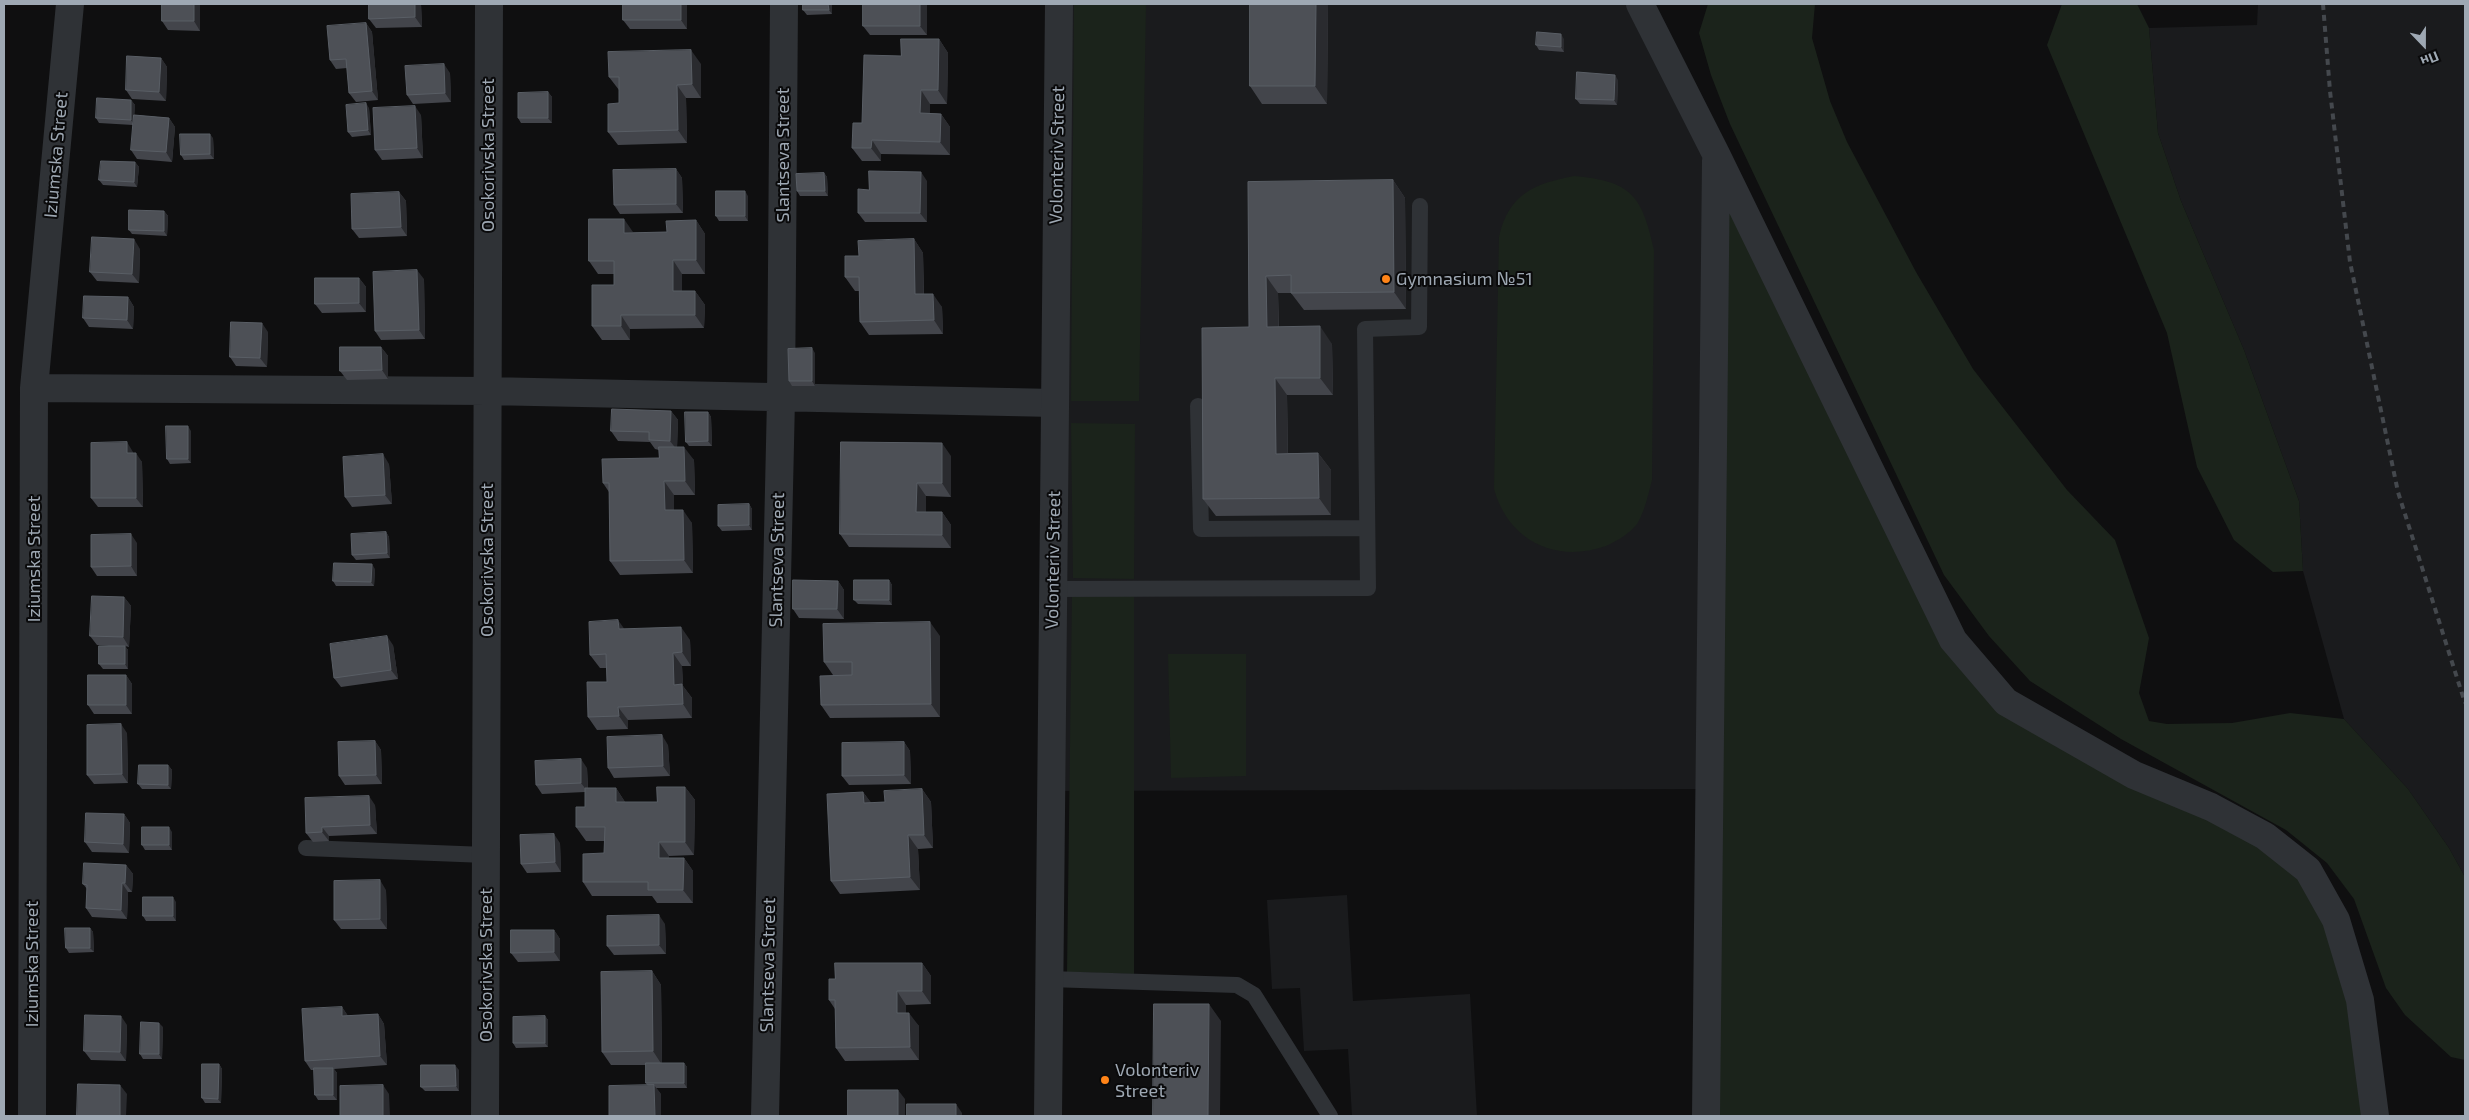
<!DOCTYPE html>
<meta charset="utf-8">
<style>
body{margin:0}
#map{position:relative;width:2469px;height:1120px;overflow:hidden;background:#0f0f10;font-family:"Exo 2",sans-serif}
canvas{display:block}
.frame{position:absolute;inset:0;border:5px solid #9ea8b3;pointer-events:none}
.north{position:absolute;left:2399px;top:20px;width:50px;height:50px;-webkit-text-stroke:4px #0a0a0b;paint-order:stroke;rotate:158deg;font-size:14px;font-weight:700;line-height:20px;text-align:center;color:#9ea8b3}
.north::after{content:'';display:block;margin:auto;width:18px;height:22px;background:#9ea8b3;clip-path:polygon(50% 0,100% 100%,50% 72%,0 100%)}
</style>
<div id="map">
<canvas width="2469" height="1120"></canvas>
<div class="frame"></div>
<div class="north">Пн</div>
</div>
<script>
const ctx = document.querySelector('canvas').getContext('2d');
ctx.lineJoin = 'round';
function paint(path, color) {
  ctx.fillStyle = color;
  ctx.fill(path, 'evenodd');
}
function trace(path, color, width, dash) {
  ctx.strokeStyle = color;
  ctx.lineWidth = width;
  ctx.lineCap = dash ? 'butt' : 'round';
  ctx.setLineDash(dash || []);
  ctx.stroke(path);
}
function drawText(font, color, halo, rows, align = 'center') {
  ctx.font = font + ' "Exo 2",sans-serif';
  ctx.lineWidth = 4;
  ctx.setLineDash([]);
  ctx.textBaseline = 'middle';
  ctx.strokeStyle = halo;
  ctx.fillStyle = color;
  for (const [text, x, y, turn = 0] of rows) {
    ctx.save();
    ctx.translate(x, y);
    ctx.rotate((+turn || 0) * Math.PI / 180);
    ctx.textAlign = isNaN(turn) ? turn : align;
    if (halo) ctx.strokeText(text, 0, 0);
    ctx.fillText(text, 0, 0);
    ctx.restore();
  }
}
paint(new Path2D(`
 M1059 4H1640L1716 154 1710 789 1051 791Z
 M2258 4H2465V877L2449 848 2408 789 2344 719 2303 571 2299 501 2244 350 2181 201 2158 133 2149 28 2257 25Z
 M1347 895 1353 1001 1470 994 1477 1116H1352L1348 1049 1304 1051 1300 988 1272 989 1267 900Z`), '#1a1b1d');
paint(new Path2D(`
 M1074 4H1146L1139 401H1071Z
 M1708 4H1815L1812 38 1830 101 1847 142 1916 272 1973 369 2067 490 2115 540 2149 638 2139 693 2149 721 2167 724 2232 723 2290 713 2344 719 2408 789 2449 848 2465 877V1060L2451 1057 2405 1015 2386 988 2354 899 2327 863 2286 830 2121 739 2030 681 1989 636 1944 575 1730 124 1711 75 1699 33Z
 M2062 4H2137L2149 28 2158 133 2181 201 2244 350 2299 501 2303 571 2273 572 2234 540 2197 467 2167 333 2047 45Z
 M1716 154 1953 640 2006 702 2265 836 2336 920 2375 1116H1706Z
 M1574 176C1631 181 1642 195 1654 250L1652 480C1648 495 1645 511 1637 524 1629 534 1617 541 1606 546 1555 564 1508 540 1494 489L1499 237C1509 194 1533 184 1574 176Z
 M1071 423 1135 424 1134 579 1073 578Z
 M1134 596V974L1067 972 1072 597Z
 M1168 654H1246V776L1171 778Z`), '#1b231b');
trace(new Path2D(`
 M1198 406 1201 529 1367 528
 M1053 589 1368 588 1365 329 1419 327 1420 206
 M306 848 486 855
 M1049 979 1237 985 1254 995 1330 1116`), '#2f3236', 16);
trace(new Path2D(`
 M1640 4 1716 154 1953 640 2006 702 2134 775 2211 807 2265 836 2308 870 2336 920 2360 1000 2375 1116
 M34 388 487 391 1055 403
 M32 1116 34 388 70 4
 M485 1116 489 4
 M765 1116 781 399 784 4
 M1706 1116 1716 161`), '#2f3236', 28);
trace(new Path2D(`
 M1048 1116 1059 4`), '#2f3236', 28);
trace(new Path2D(`
 M2323 4 2330 91 2350 262 2398 492 2465 703`), '#44484d', 4, [6, 5]);
paint(new Path2D(`
 M162 4H200V31L168 30 162 21Z
 M369 4H421L422 27 376 28 369 19Z
 M623 4H687V29H630L623 20Z
 M803 4H832V14L807 15 803 10Z
 M927 4V35H870L863 26Z
 M1328 4 1327 104H1262L1250 86Z
 M366 23 372 32 378 100 356 102 349 93 347 68 336 69 330 60Z
 M939 39 948 53 947 104H930V113L941 114 950 127V155L881 154V161H862L852 148 862 123 901 56Z
 M1564 39V52L1539 50 1536 45Z
 M161 58 167 67 166 101 132 99 126 90Z
 M701 64V98H686L687 143 618 145 608 132 619 103V90L609 77Z
 M450 73 451 102 413 104 407 95Z
 M1618 80 1617 105 1580 104 1576 99Z
 M548 92 552 97V123H521L518 118Z
 M131 100 135 105 134 115 169 118 175 127 172 162 137 159 131 150 133 125 99 123 96 118Z
 M369 108 371 135 352 137 348 132Z
 M421 115 423 158 382 160 375 150Z
 M213 138 214 159 184 160 181 155Z
 M135 162 139 167 137 187 103 185 99 180Z
 M676 169 682 178 683 213 620 214 614 205Z
 M824 173 827 177 828 196H800L797 191Z
 M1393 180 1405 198 1406 309 1304 310 1291 293H1278L1279 327 1332 344 1333 395H1287L1288 453H1318L1331 470V515L1216 516 1203 499 1249 327 1248 182Z
 M927 181V222H865L858 213 869 190Z
 M399 192 406 201 407 236 359 238 352 229Z
 M748 196V221H719L716 216Z
 M164 211 168 216 167 236 132 234 129 230Z
 M696 220 705 234V274H682V291H695L705 305 704 328 630 329V340H602L592 326 614 285V274H598L589 261 633 233 667 232Z
 M914 239 923 253 924 294 942 307 943 334 869 335 860 322 859 291H855L845 277 859 256Z
 M140 249 139 283 97 281 90 272Z
 M359 278 366 287V312L322 313 315 304Z
 M424 279 425 339 381 340 375 331Z
 M128 297 134 307 133 329 89 327 83 318Z
 M268 332 267 367 236 366 230 357Z
 M381 347 388 356V379L347 380 340 371Z
 M815 353V386H792L789 381Z
 M671 411 678 420 677 447 694 460 695 495H674V510L692 523 693 573 620 575 610 561 609 492 603 483 659 458V450L655 449 650 442 618 441 611 431Z
 M708 412 711 417 712 446H689L686 442Z
 M191 431V463L170 464 167 459Z
 M133 452V453L142 462 143 507H98L91 498Z
 M951 456V497L926 496V512H942L951 525V548L849 547 840 534Z
 M389 464 392 504 352 507 345 497Z
 M749 504 752 509V530L722 531 718 526Z
 M386 532 389 537 390 558 356 560 352 555Z
 M137 543V576H97L91 567Z
 M375 569 374 586H336L333 581Z
 M889 580 892 585V605L858 604 854 600Z
 M838 581 844 590V619L799 618 793 609Z
 M124 597 131 606 129 647 125 646 128 650V669H103L99 664 109 646 97 645 90 636Z
 M624 629 690 640 691 666H682L683 686 692 698V718L628 720V729L597 730 588 717 607 682V668H600L590 655Z
 M940 636V717L830 718 821 705 833 675 824 662Z
 M393 645 398 679 341 687 334 678Z
 M126 675 132 684V714H94L88 705Z
 M127 733 128 783 94 784 87 775Z
 M375 741 381 750 382 784 345 785 339 776Z
 M904 742 910 751 911 784 849 785 842 776Z
 M668 745 670 776 614 778 608 768Z
 M168 765 172 770 171 789H142L138 784Z
 M587 768 588 788H616L625 802H657L685 787 695 800 694 855 669 856V858H684L693 871V903H657L652 896H592L583 882 604 853 605 841H586L576 827 585 807V792L542 794 536 785Z
 M922 789 931 802 933 848 918 849 920 890 840 894 831 881 863 792 871 803 885 802Z
 M375 805 377 834 329 836V841L313 842 306 833Z
 M124 814 130 823 129 853 92 852 85 842Z
 M172 832V850H145L142 845Z
 M560 843 561 872 527 873 521 864Z
 M126 865 133 874 132 892H128L127 919 92 917 86 908 87 889 83 884Z
 M386 890 387 929H341L334 920Z
 M176 902V921H146L143 916Z
 M665 924 666 954 614 955 607 946Z
 M90 928 93 932 94 952 69 953 66 948Z
 M554 930 560 939V961L518 962 511 953Z
 M922 963 931 976V1004L906 1005V1013L919 1026V1060L845 1061 836 1048 835 1009 829 1000 835 979Z
 M652 971 661 985 662 1063H684L687 1067V1088H656L661 1094 647 1085 646 1083V1065H611L602 1052Z
 M342 1007 348 1016 378 1014 384 1024 387 1065 334 1069 337 1073V1100H318L315 1095 314 1070H311L305 1061Z
 M545 1016 548 1020V1047L516 1048 513 1043Z
 M127 1025 126 1061 91 1060 84 1051Z
 M163 1027 162 1059H143L140 1054Z
 M219 1064 222 1069 221 1103H205L202 1098Z
 M459 1070V1091H425L421 1087Z`), '#43454b');
paint(new Path2D(`
 M194 4H200V31L194 21Z
 M415 4H421L422 27 415 17Z
 M681 4H687V29L681 20Z
 M828 4H832V14L829 10Z
 M920 4H927V35L920 26Z
 M1316 4H1328L1327 104 1315 86Z
 M366 23 372 32 378 100 372 91Z
 M1561 34 1564 39V52L1561 47Z
 M939 39 948 53 947 104 938 90Z
 M691 50 701 64V98L692 84Z
 M161 58 167 67 166 101 159 92Z
 M444 64 450 73 451 102 445 93Z
 M1615 75 1618 80 1617 105 1614 100Z
 M677 85 686 98 687 143 678 130Z
 M921 90 930 104V126L920 113Z
 M548 92 552 97V123L548 118Z
 M131 100 135 105 134 125 131 120Z
 M366 103 369 108 371 135 368 130Z
 M415 106 421 115 423 158 417 148Z
 M941 114 950 127V155L940 142Z
 M169 118 175 127 172 162 166 152Z
 M210 134 213 138 214 159 210 154Z
 M872 140 881 154V161L871 148Z
 M135 162 139 167 137 187 134 182Z
 M676 169 682 178 683 213 676 204Z
 M921 172 927 181V222L920 213Z
 M824 173 827 177 828 196 825 191Z
 M1393 180 1405 198 1406 309 1394 292Z
 M745 191 748 196V221L745 216Z
 M399 192 406 201 407 236 401 227Z
 M164 211 168 216 167 236 164 231Z
 M624 219 633 232 624 233Z
 M696 220 705 234V274L696 260Z
 M134 239 140 249 139 283 132 274Z
 M914 239 923 253 924 308 915 294Z
 M673 260 682 274V304L673 291Z
 M417 270 424 279 425 339 419 330Z
 M1266 276 1278 293 1279 344 1267 327Z
 M359 278 366 287V312L359 303Z
 M695 291 705 305 704 328 695 315Z
 M933 294 942 307 943 334 934 320Z
 M128 297 134 307 133 329 127 320Z
 M621 315 630 329V340L621 326Z
 M262 323 268 332 267 367 260 358Z
 M1320 326 1332 344 1333 395 1320 378Z
 M381 347 388 356V379L382 370Z
 M812 348 815 353V386L812 381Z
 M1275 378 1287 395 1288 471 1276 454Z
 M671 411 678 420 677 450 670 441Z
 M708 412 711 417 712 446 708 441Z
 M188 426 191 431V463L188 459Z
 M127 442 133 452V462L127 453Z
 M942 443 951 456V497L942 483Z
 M684 447 694 460 695 495 685 481Z
 M136 453 142 462 143 507 136 498Z
 M1318 453 1331 470V515L1319 498Z
 M383 454 389 464 392 504 385 495Z
 M664 481 674 495V523L665 510Z
 M917 483 926 496V525L916 512Z
 M749 504 752 509V530L749 525Z
 M683 510 692 523 693 573 684 560Z
 M942 512 951 525V548L942 535Z
 M386 532 389 537 390 558 387 553Z
 M131 534 137 543V576L131 566Z
 M372 564 375 569 374 586 371 582Z
 M889 580 892 585V605L889 600Z
 M838 581 844 590V619L837 609Z
 M124 597 131 606 129 647 123 637Z
 M618 620 628 634 619 629Z
 M930 622 940 636V717L931 704Z
 M681 627 690 640 691 666 682 652Z
 M387 636 393 645 398 679 391 670Z
 M125 646 128 650V669L125 664Z
 M673 653 682 666 683 686 692 698V718L683 704 674 685Z
 M126 675 132 684V714L126 705Z
 M618 707 628 720V729L619 716Z
 M121 724 127 733 128 783 122 774Z
 M662 735 668 745 670 776 663 766Z
 M375 741 381 750 382 784 376 775Z
 M904 742 910 751 911 784 904 775Z
 M581 759 587 768 588 792 581 783Z
 M168 765 172 770 171 789 168 785Z
 M685 787 695 800 694 855 685 842Z
 M616 788 625 802H616Z
 M922 789 931 802 933 848 924 835Z
 M863 792 873 805 864 803Z
 M369 796 375 805 377 834 370 825Z
 M124 814 130 823 129 853 123 844Z
 M169 827 172 832V850L169 845Z
 M322 827 329 836V841L322 832Z
 M554 834 560 843 561 872 555 862Z
 M908 835 918 849 920 890 910 877Z
 M659 842 669 856 668 871 659 858Z
 M684 858 693 871V903L683 890Z
 M126 865 133 874 132 892 125 883Z
 M380 880 386 890 387 929 380 919Z
 M122 883 128 892 127 919 121 910Z
 M173 897 176 902V921L173 916Z
 M659 915 665 924 666 954 659 945Z
 M90 928 93 932 94 952 90 948Z
 M554 930 560 939V961L554 952Z
 M922 963 931 976V1004L922 991Z
 M652 971 661 985 662 1065 653 1051Z
 M897 991 906 1005V1027L897 1013Z
 M1209 1004 1221 1021 1220 1116H1208Z
 M342 1007 348 1016H342Z
 M909 1013 919 1026V1060L910 1047Z
 M378 1014 384 1024 387 1065 380 1056Z
 M121 1016 127 1025 126 1061 120 1052Z
 M545 1016 548 1020V1047L545 1043Z
 M159 1023 163 1027 162 1059 159 1054Z
 M684 1063 687 1067V1088L684 1083Z
 M219 1064 222 1069 221 1103 218 1099Z
 M455 1065 459 1070V1091L456 1086Z
 M333 1068 337 1073V1100L333 1095Z
 M120 1085 127 1094 126 1116H120Z
 M383 1085 389 1094 390 1116H383Z
 M654 1085 661 1094V1116H655Z
 M898 1090 905 1099V1116H898Z
 M956 1104 962 1113V1116H956Z`), '#2a2b2f');
const building = new Path2D(`
 M162 4H194V21H162Z
 M369 4H415V17L369 19Z
 M623 4H681V20H623Z
 M803 4H828L829 10H803Z
 M863 4H920V26H863Z
 M1250 4H1316L1315 86H1250Z
 M366 23 372 91 349 93 346 59 330 60 327 26Z
 M1537 32 1561 34V47L1536 45Z
 M901 39H939L938 90H921L920 113 941 114 940 142 872 140 871 148H852L853 123H862L864 55 901 56Z
 M691 50 692 84 677 85 678 130 608 132V104L619 103V77H609L608 52Z
 M127 56 161 58 159 92 126 90Z
 M444 64 445 93 407 95 405 66Z
 M1577 72 1615 75 1614 100 1576 99Z
 M548 92V118H518V93Z
 M97 98 131 100V120L96 118Z
 M366 103 368 130 348 132 346 105Z
 M415 106 417 148 375 150 373 108Z
 M134 115 169 118 166 152 131 150Z
 M180 134H210V154L181 155Z
 M101 161 135 162 134 182 99 180Z
 M676 169V204L614 205 613 170Z
 M869 171 921 172 920 213H858V189L869 190Z
 M824 173 825 191H797L796 174Z
 M1393 180 1394 292 1291 293V275L1266 276 1267 327 1320 326V378H1275L1276 454 1318 453 1319 498 1203 499 1202 328 1249 327 1248 182Z
 M716 191H745V216H716Z
 M399 192 401 227 352 229 351 194Z
 M129 210 164 211V231L129 230Z
 M589 219H624V233L667 232 666 221 696 220V260H673V291H695V315H621V326H592V285H614V261H589Z
 M92 237 134 239 132 274 90 272Z
 M914 239 915 294H933L934 320 860 322 859 277H845V256H859L858 241Z
 M417 270 419 330 375 331 373 272Z
 M315 278H359V303L315 304Z
 M84 296 128 297 127 320 83 318Z
 M231 322 262 323 260 358 230 357Z
 M340 347H381L382 370 340 371Z
 M812 348V381H789L788 349Z
 M612 409 671 411 670 441 649 440V432L611 431Z
 M685 412H708V441L686 442Z
 M166 426H188V459H167Z
 M127 442V453H136V498H91V443Z
 M841 442 942 443V483H917L916 512H942V535L840 534Z
 M659 447H684L685 481H664L665 510H683L684 560 610 561 609 483H603L602 459 659 458Z
 M383 454 385 495 345 497 343 457Z
 M749 504V525L718 526V505Z
 M386 532 387 553 352 555 351 534Z
 M131 534V566L91 567V535Z
 M334 563 372 564 371 582 333 581Z
 M793 580 838 581 837 609H793Z
 M854 580H889V600H854Z
 M92 596 124 597 123 637 90 636Z
 M618 620 619 629 681 627 682 652 673 653 674 685 682 684 683 704 618 707 619 716 588 717 587 682H607L606 654 590 655 589 622Z
 M930 622 931 704 821 705 820 676 852 675V662H824L823 624Z
 M387 636 391 670 334 678 330 644Z
 M99 646H125V664H99Z
 M88 675H126V705H88Z
 M121 724 122 774 87 775V725Z
 M662 735 663 766 608 768 607 737Z
 M375 741 376 775 339 776 338 742Z
 M904 742V775L842 776V743Z
 M581 759V783L536 785 535 761Z
 M139 765H168V785L138 784Z
 M657 787H685V842H659V858H684L683 890H648V882H583V854L604 853 605 827H576V807H585V788H616V802H657Z
 M922 789 924 835H908L910 877 831 881 827 794 863 792 864 803 885 802 884 791Z
 M369 796 370 825 322 827V832L306 833 305 798Z
 M86 813 124 814 123 844 85 842Z
 M142 827H169V845H142Z
 M554 834 555 862 521 864 520 835Z
 M84 863 126 865 125 883H122L121 910 86 908 87 885 83 884Z
 M380 880V919L334 920V881Z
 M143 897H173V916H143Z
 M659 915V945L607 946V916Z
 M65 928H90V948H66Z
 M511 930H554V952L511 953Z
 M835 963H922V991H897V1013H909L910 1047 836 1048 835 1000H829V979H835Z
 M652 971 653 1051 602 1052 601 972Z
 M1154 1004H1209L1208 1116H1153Z
 M342 1007V1016L378 1014 380 1056 305 1061 302 1009Z
 M85 1015 121 1016 120 1052 84 1051Z
 M545 1016V1043H513V1017Z
 M141 1022 159 1023V1054H140Z
 M646 1063H684V1083H646Z
 M202 1064H219L218 1099 202 1098Z
 M421 1065H455L456 1086 421 1087Z
 M314 1068H333V1095H315Z
 M78 1084 120 1085V1116H77Z
 M383 1085V1116H340V1086Z
 M654 1085 655 1116H609V1086Z
 M848 1090H898V1116H848Z
 M907 1104H956V1116H907Z`);
paint(building, '#4d5056');
trace(building, '#595e65', 1);
for (const [x, y, r, color] of [
 [1386,279,5,"#ff8418"],
 [1105,1080,5,"#ff8418"]
]) {
  const dot = new Path2D();
  dot.arc(x, y, r, 0, 2 * Math.PI);
  ctx.fillStyle = color;
  ctx.fill(dot);
  trace(dot, '#0a0a0b', 2);
}
drawText('18px', '#9ea8b3', '#0a0a0b', [
 ["Iziumska Street",56,155,-85],
 ["Osokorivska Street",488,155,-90],
 ["Slantseva Street",783,155,-90],
 ["Volonteriv Street",1057,155,-89],
 ["Iziumska Street",34,559,-90],
 ["Osokorivska Street",487,560,-90],
 ["Slantseva Street",777,560,-89],
 ["Volonteriv Street",1053,560,-89],
 ["Iziumska Street",32,964,-90],
 ["Osokorivska Street",486,965,-90],
 ["Slantseva Street",768,965,-89]
]);
drawText('18px', '#9ea8b3', '#0a0a0b', [
 ["Gymnasium №51",1396,279],
 ["Volonteriv",1115,1070],
 ["Street",1115,1091]
], 'left');
</script>
